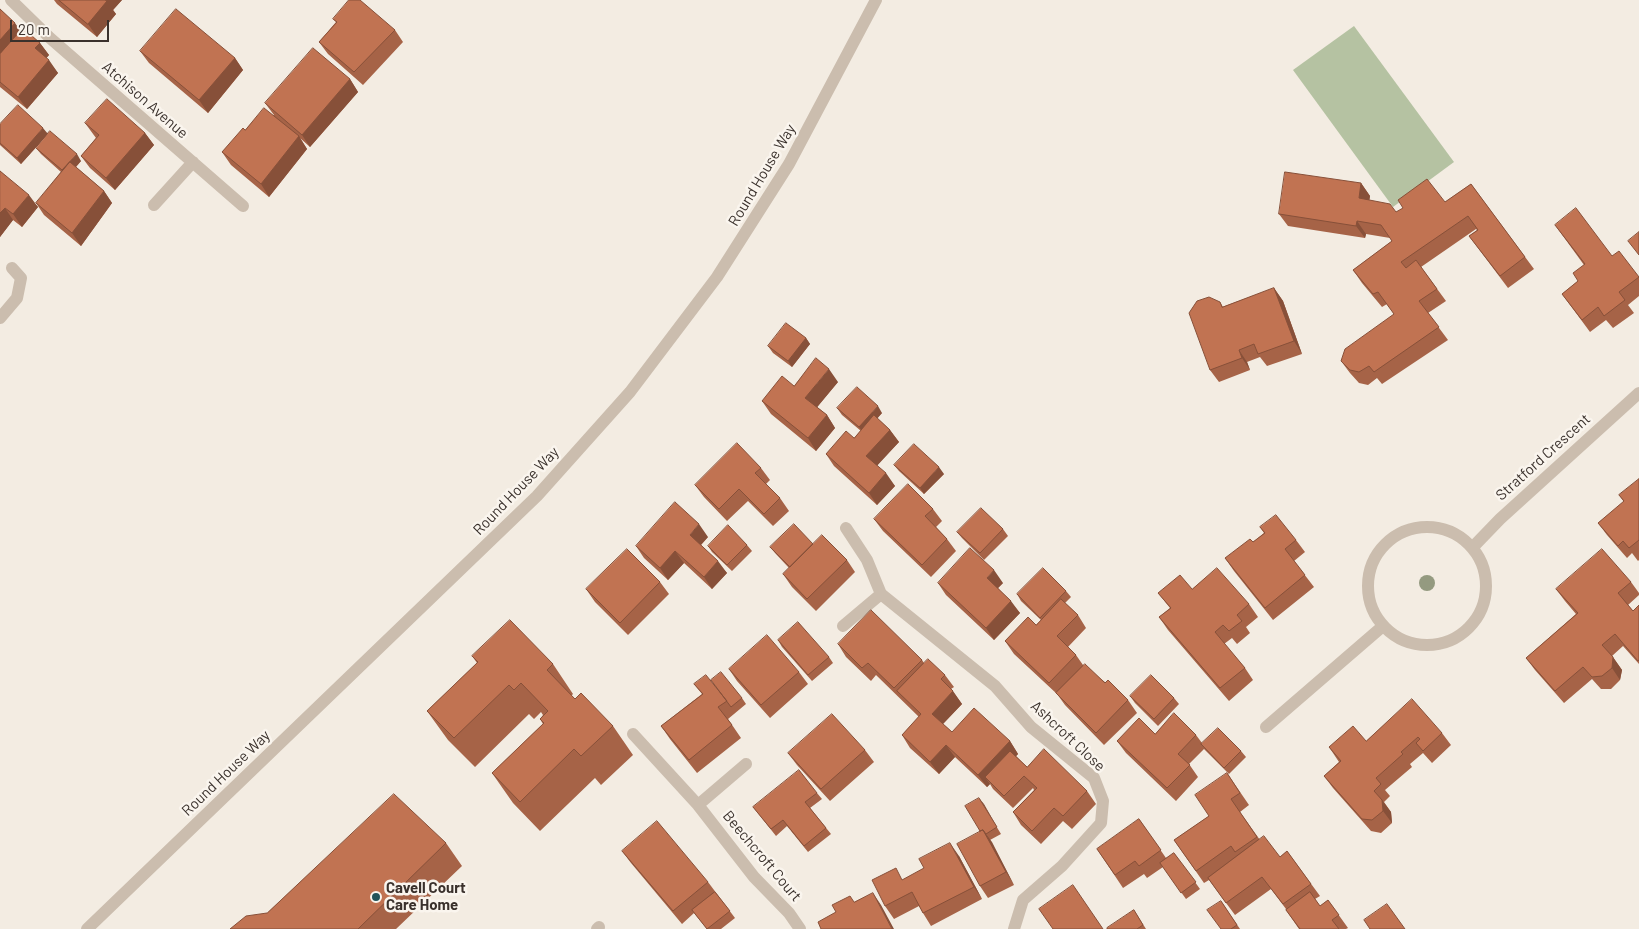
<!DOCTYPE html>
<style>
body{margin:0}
#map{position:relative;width:1639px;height:929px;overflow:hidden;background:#f3ece2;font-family:Barlow,sans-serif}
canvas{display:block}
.scale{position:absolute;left:10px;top:20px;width:99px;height:22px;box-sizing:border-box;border:2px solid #3a312c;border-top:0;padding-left:6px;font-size:15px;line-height:18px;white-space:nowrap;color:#3a312c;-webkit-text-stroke:4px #faf5ee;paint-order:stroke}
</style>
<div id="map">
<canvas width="1639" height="929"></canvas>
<div class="scale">20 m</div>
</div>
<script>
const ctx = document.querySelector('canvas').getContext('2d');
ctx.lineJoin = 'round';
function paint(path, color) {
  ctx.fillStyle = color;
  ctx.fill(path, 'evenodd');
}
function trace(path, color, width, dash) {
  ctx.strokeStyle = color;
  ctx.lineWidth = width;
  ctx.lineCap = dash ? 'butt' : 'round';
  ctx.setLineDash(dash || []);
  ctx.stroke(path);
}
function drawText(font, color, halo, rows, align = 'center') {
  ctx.font = font + ' Barlow,sans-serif';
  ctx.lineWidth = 5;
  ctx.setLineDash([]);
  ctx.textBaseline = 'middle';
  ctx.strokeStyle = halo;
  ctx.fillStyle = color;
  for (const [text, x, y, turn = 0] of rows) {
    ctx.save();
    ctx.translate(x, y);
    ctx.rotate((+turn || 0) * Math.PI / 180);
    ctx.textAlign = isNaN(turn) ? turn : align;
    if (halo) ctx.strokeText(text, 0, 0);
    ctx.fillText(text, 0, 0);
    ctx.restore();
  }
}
paint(new Path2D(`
 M1354 26 1454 162 1393 207 1293 70Z`), '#b5c2a2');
trace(new Path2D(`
 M597 929 599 927`), '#cbbdae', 12);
trace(new Path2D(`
 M11 0 50 38 243 206
 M154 205 193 162
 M0 318 17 298 21 278 12 268
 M1368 586a59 59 0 1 1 118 0a59 59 0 1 1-118 0Z
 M846 528 867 560 881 594 995 686 1031 727 1094 778 1103 801 1101 823 1062 866 1023 900 1014 929
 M1473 547 1500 519 1639 393
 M843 626 881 594
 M1266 727 1383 626
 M633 734 698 805 754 877 789 913 800 929
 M698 805 746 764`), '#cbbdae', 12);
trace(new Path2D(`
 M87 929 537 496 630 392 717 277 789 164 876 0`), '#cbbdae', 12);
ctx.fillStyle = '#949a80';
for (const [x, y] of [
 [1427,583]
]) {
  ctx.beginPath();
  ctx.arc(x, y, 8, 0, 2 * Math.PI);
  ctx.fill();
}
paint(new Path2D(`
 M54 0H122L113 10 116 14 97 37 57 4Z
 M0 9 20 31 40 43 49 55 46 58 58 73 27 109 0 87Z
 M333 19 395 30 403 42 363 85 328 54 319 42 336 22Z
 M140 51 235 58 243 70 208 113 149 63Z
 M350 79 358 92 310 147 300 138 307 149 269 197 231 165 222 152 245 130 274 115 265 103Z
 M85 123 145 133 154 145 115 190 90 168 81 156 96 138Z
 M0 124 48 134 21 164 0 145Z
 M36 148 81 161 76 167 104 191 112 203 81 246 44 215 36 203 61 172 41 154Z
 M0 171 38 207 22 227 13 220 0 237Z
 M1361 183 1370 196 1369 200 1396 212 1445 202 1471 184 1534 269 1508 288 1469 236 1477 230 1476 229 1421 267 1446 301 1428 313 1448 340 1382 384 1377 378 1368 385 1359 383 1350 373 1341 361 1394 314 1387 304 1382 307 1362 283 1353 270 1392 241 1390 238 1366 234 1365 238 1288 226 1279 214Z
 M1555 225 1612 256 1639 277V296L1628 305 1634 313 1613 328 1606 320 1590 332 1562 294 1578 281 1584 265Z
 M1274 288 1283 301 1302 354 1267 366 1260 357 1247 362 1250 370 1219 382 1210 370 1220 302 1223 307Z
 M806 338 810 344 792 367 773 353 768 346Z
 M838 382 817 407 827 415 835 428 816 451 771 414 762 401 794 386Z
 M837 408 882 413 877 418 890 430 899 442 877 465 895 486 877 505 834 466 826 454 854 438 861 431 842 415Z
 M894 465 944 474 924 494 899 471Z
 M761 468 770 480 766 484 780 498 789 511 773 526 748 501 727 521 704 497 695 485Z
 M1639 479V560L1638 561 1632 553 1627 558 1607 535 1598 523 1624 502 1619 495Z
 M933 509 942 521 936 527 947 539 956 551 931 577 883 531 874 519Z
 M1260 527 1296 540 1305 552 1294 561 1314 587 1273 620 1234 571 1225 558 1253 542 1264 533Z
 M1003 529 1008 536 984 560 962 538 957 532Z
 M708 537 701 545 727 573 712 589 684 563 668 580 644 558 636 546Z
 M813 544 847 560 855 572 816 611 792 587 783 574 789 568 775 553 770 547Z
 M747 545 752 551 732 571 712 552 708 546Z
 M660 582 669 594 628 635 595 602 586 589Z
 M1631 582 1639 593V595L1628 605 1633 611 1639 605V664L1623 646 1612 656 1622 670 1620 680 1611 689H1601L1592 679 1564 703 1535 670 1526 658 1576 614 1565 601 1556 589Z
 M938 583H1003L998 588 1020 613 994 640 946 595Z
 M1192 589 1249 604 1258 617 1246 627 1250 633 1237 644 1232 638 1224 644 1245 668 1253 680 1229 701 1168 630 1159 617 1170 608 1158 593Z
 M1066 591 1071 597 1065 603 1078 615 1086 628 1068 647 1076 655 1083 665 1128 700 1137 713 1104 745 1065 705 1057 694 1014 654 1005 641 1036 625 1041 620 1021 601 1017 594Z
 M778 640 829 657 833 663 812 681 782 647Z
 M838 644 922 660 924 663 945 675 954 687 951 689 962 704 943 724 952 732 1010 741 1018 754 1016 756 1027 767 1087 791 1096 804 1072 829 1063 821 1041 844 1021 825 1013 812 1034 790 1033 788 1013 808 993 789 990 784 987 787 955 757 939 774 910 748 902 735 919 717 876 675 871 681 846 657Z
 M472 656 553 664 573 694 571 696 575 699 613 726 633 755 601 785 595 778 540 831 513 803 492 773 543 724 540 719 543 715 541 712 534 719 529 714 475 767 448 740 427 711 477 663Z
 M729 669 799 672 808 684 770 718 737 681Z
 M694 684 742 698 746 704 728 719 741 738 697 773 670 739 661 726 702 694Z
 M1130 696 1174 698 1179 704 1158 726 1135 703Z
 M1442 733 1451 745 1432 763 1423 753 1410 764 1412 767 1385 790 1390 796 1384 802 1391 812 1392 823 1381 833 1371 831 1333 788 1324 776 1339 762 1329 747 1366 741Z
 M1155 734 1196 735 1202 743 1241 751 1246 757 1229 774 1204 749 1189 764 1198 777 1176 801 1126 753 1117 741Z
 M865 750 874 762 830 801 797 765 788 753Z
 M1227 773 1249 805 1240 812 1260 840 1280 857 1287 851 1320 896 1315 899 1320 906 1328 900 1348 928 1346 929H1299L1286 910V909L1271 889 1235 915 1209 880 1204 883 1174 840 1209 816Z
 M817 793 822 799 810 808 831 834 808 852 787 826 776 836 753 807Z
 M979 798 1001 834 990 840 1014 885 988 898 980 886Z
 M1139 819 1166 858 1174 853 1200 889 1186 899 1163 867 1147 878 1144 874 1123 888 1097 849Z
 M446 843 462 866 396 929H230L267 913Z
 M622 851 708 882 735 918 721 929H707L694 913 682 924 631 863Z
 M959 856 982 899 931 926 923 913 919 906 894 919 885 906 904 879Z
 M1221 901 1240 929H1221Z
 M1134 910 1146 929H1107Z`), '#a66347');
paint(new Path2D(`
 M105 0H122L113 10 116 14 97 37 88 24Z
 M15 23 24 36 0 62V40Z
 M40 43 49 55 44 61 35 48Z
 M235 58 243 70 208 113 199 100Z
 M49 60 58 73 27 109 18 97Z
 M350 79 358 92 310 147 302 135Z
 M43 128 48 134 21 164 17 158Z
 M145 133 154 145 115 190 106 178Z
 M299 136 307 149 269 197 261 184Z
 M77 154 81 161 67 177 62 170Z
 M1361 183 1370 196 1368 211 1359 198Z
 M104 191 112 203 81 246 72 233Z
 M29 195 38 207 22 227 13 214Z
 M5 208 13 220 0 237V213Z
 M1357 221 1366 234 1365 238 1356 226Z
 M1274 288 1283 301 1302 354 1294 341Z
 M806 338 810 344 792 367 788 361Z
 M1239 350 1247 362 1250 370 1242 358Z
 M829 369 838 382 814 411 805 398Z
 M878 406 882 413 864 434 859 427Z
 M827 415 835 428 816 451 808 438Z
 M890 430 899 442 875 468 866 456Z
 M939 467 944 474 924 494 920 488Z
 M886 473 895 486 877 505 869 493Z
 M699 524 708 537 698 548 690 535Z
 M675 551 684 563 668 580 660 568Z
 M718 561 727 573 712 589 704 577Z
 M994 570 1003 583 995 591 987 578Z
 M1011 601 1020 613 994 640 986 628Z
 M1613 657 1622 670 1620 680 1612 668Z
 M953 691 962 704 941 726 932 714Z
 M1010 741 1018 754 991 783 985 777 990 784 987 787 978 775Z
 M946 745 955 757 939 774 930 762Z
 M979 798 984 804 1001 834 997 827Z
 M1382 800 1391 812 1392 823 1383 811Z
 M983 830 992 842 1014 885 1006 872Z
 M950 843 959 856 982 899 974 887Z
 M873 893 881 905 894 929H892Z`), '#875039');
const building = new Path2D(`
 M59 0H105L107 1 88 24Z
 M349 0H360L395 30 354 72 319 42 337 22 333 19Z
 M0 9 15 23 0 40Z
 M176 9 235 58 199 100 140 51Z
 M23 28 40 43 35 48 49 60 18 97 0 82V54Z
 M313 48 350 79 302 135 265 103Z
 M107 99 145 133 106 178 81 156 99 135 85 123Z
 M18 105 43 128 17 158 0 143V124Z
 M264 108 299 136 261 184 222 152 243 128 245 130Z
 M50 131 77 154 62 170 36 148Z
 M70 162 104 191 72 233 36 203Z
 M0 171 29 195 13 214 5 208 0 213Z
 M1285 172 1361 183 1359 198 1390 204 1396 212 1403 208 1398 200 1427 179 1445 202 1471 184 1525 257 1500 276 1469 236 1478 230 1468 216 1401 262 1406 268 1416 260 1437 289 1419 301 1439 327 1374 372 1369 366 1359 372 1350 370 1341 361 1345 349 1394 314 1378 292 1373 294 1353 270 1392 241 1381 225 1357 221 1356 226 1279 214Z
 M1576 208 1612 256 1619 251 1639 277 1619 292 1625 300 1604 316 1598 307 1582 320 1562 294 1578 281 1573 273 1585 264 1555 225Z
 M1639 232V255L1628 241Z
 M1274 288 1294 341 1258 354 1254 344 1239 350 1242 358 1210 370 1189 313 1197 301 1209 297 1220 302 1222 307Z
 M786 323 806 338 788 361 768 346Z
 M816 358 829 369 805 398 827 415 808 438 762 401 782 376 794 386Z
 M857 387 878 406 859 427 837 408Z
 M874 415 890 430 866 456 886 473 869 493 826 454 846 431 854 438Z
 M737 443 761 468 755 473 780 498 764 514 739 489 719 509 695 485Z
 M914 444 939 467 920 488 894 465Z
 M1639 479V540L1629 548 1623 541 1618 546 1598 523 1624 501 1619 495Z
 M908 484 933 509 925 516 947 539 922 565 874 519Z
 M675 502 699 524 690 535 718 561 704 577 675 551 660 568 636 546Z
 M981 508 1003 529 980 553 957 532Z
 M1276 515 1296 540 1285 549 1305 575 1265 608 1225 558 1250 539 1253 542 1265 533 1260 527Z
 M794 524 813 544 790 567 770 547Z
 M728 525 747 545 727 565 708 546Z
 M822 535 847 560 807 599 783 574Z
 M970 548 994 570 987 578 1011 601 986 628 938 583Z
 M627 549 660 582 620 623 586 589Z
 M1602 549 1631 582 1618 593 1633 611 1639 605V660L1638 661 1615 634 1602 645 1613 657 1612 668 1602 676 1592 677 1583 667 1555 691 1526 658 1578 613 1556 589Z
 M1043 568 1066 591 1040 618 1017 594Z
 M1217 568 1249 604 1237 615 1242 621 1229 631 1223 625 1215 632 1245 668 1220 688 1159 617 1171 608 1158 593 1180 575 1192 589Z
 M1061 599 1078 615 1057 636 1076 655 1049 683 1005 641 1028 617 1036 625Z
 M871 610 922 660 894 688 868 663 862 668 838 644Z
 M510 620 553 664 547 670 575 699 581 693 613 726 581 756 574 749 520 802 492 773 544 723 540 719 548 711 521 683 514 690 509 685 454 738 427 711 478 662 472 656Z
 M798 622 829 657 808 675 778 640Z
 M767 635 799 672 761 705 729 669Z
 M928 659 945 675 941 679 953 691 932 714 952 732 974 708 1010 741 978 775 946 745 930 762 902 735 921 714 897 691Z
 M1085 664 1105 683 1108 680 1128 700 1096 733 1056 693Z
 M721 672 742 698 731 707 711 680Z
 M706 675 727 701 718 707 732 725 689 760 661 726 703 694 694 684Z
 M1151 675 1174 698 1154 719 1130 696Z
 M1412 699 1442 733 1423 751 1416 743 1420 739 1418 737 1401 752 1403 754 1376 778 1381 784 1374 791 1382 800 1383 811 1372 820 1362 819 1324 776 1341 761 1329 747 1353 726 1366 741Z
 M1174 713 1196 735 1178 754 1190 765 1167 788 1117 741 1139 718 1155 734Z
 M832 714 865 750 821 789 788 753Z
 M1218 728 1241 751 1224 768 1201 744Z
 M1044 749 1087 791 1063 816 1054 808 1032 831 1013 812 1037 788 1024 776 1004 796 985 777 1010 751 1027 767Z
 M799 770 817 793 805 802 826 828 804 846 783 820 771 829 753 807Z
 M1227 773 1240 793 1231 799 1257 837 1235 852 1231 846 1196 871 1174 840 1209 816 1195 795Z
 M394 794 446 843 358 929H230L246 916 267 913Z
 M979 798 997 827 986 834 983 830 980 831 965 806Z
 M1139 819 1161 850 1139 866 1135 861 1115 875 1097 849Z
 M657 821 708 882 673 911 622 851Z
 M983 830 1006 872 980 886 957 844Z
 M1264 836 1280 857 1287 851 1311 884 1283 904 1262 877 1226 903 1208 878Z
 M950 843 974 887 923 913 912 892 885 906 872 880 896 868 902 880 924 868 919 859Z
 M1174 853 1196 882 1181 893 1160 863Z
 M1073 885 1103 929H1053L1039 909Z
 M715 892 730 911 707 929 692 910Z
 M1310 892 1320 906 1328 900 1339 915 1332 920 1339 929H1300L1286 910Z
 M873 893 892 929H821L818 922 836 912 832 905 850 896 854 902Z
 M1221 901 1237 925 1231 929H1221L1207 910Z
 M1387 904 1405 929H1370L1364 920Z
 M1134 910 1143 925 1137 929H1107V928Z`);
paint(building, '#c17352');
trace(building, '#875039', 1);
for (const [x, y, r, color] of [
 [376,897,5,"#22535a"]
]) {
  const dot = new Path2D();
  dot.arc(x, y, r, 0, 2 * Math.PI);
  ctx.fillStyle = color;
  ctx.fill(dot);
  trace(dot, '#faf5ee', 2);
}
drawText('15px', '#3a312c', '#faf5ee', [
 ["Atchison Avenue",145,100,41],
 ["Round House Way",762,175,-59],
 ["Stratford Crescent",1543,457,-42],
 ["Round House Way",516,491,-46],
 ["Ashcroft Close",1068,736,43],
 ["Round House Way",226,773,-44],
 ["Beechcroft Court",762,856,50]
]);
drawText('bold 15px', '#3a312c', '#faf5ee', [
 ["Cavell Court",386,888],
 ["Care Home",386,905]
], 'left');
</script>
